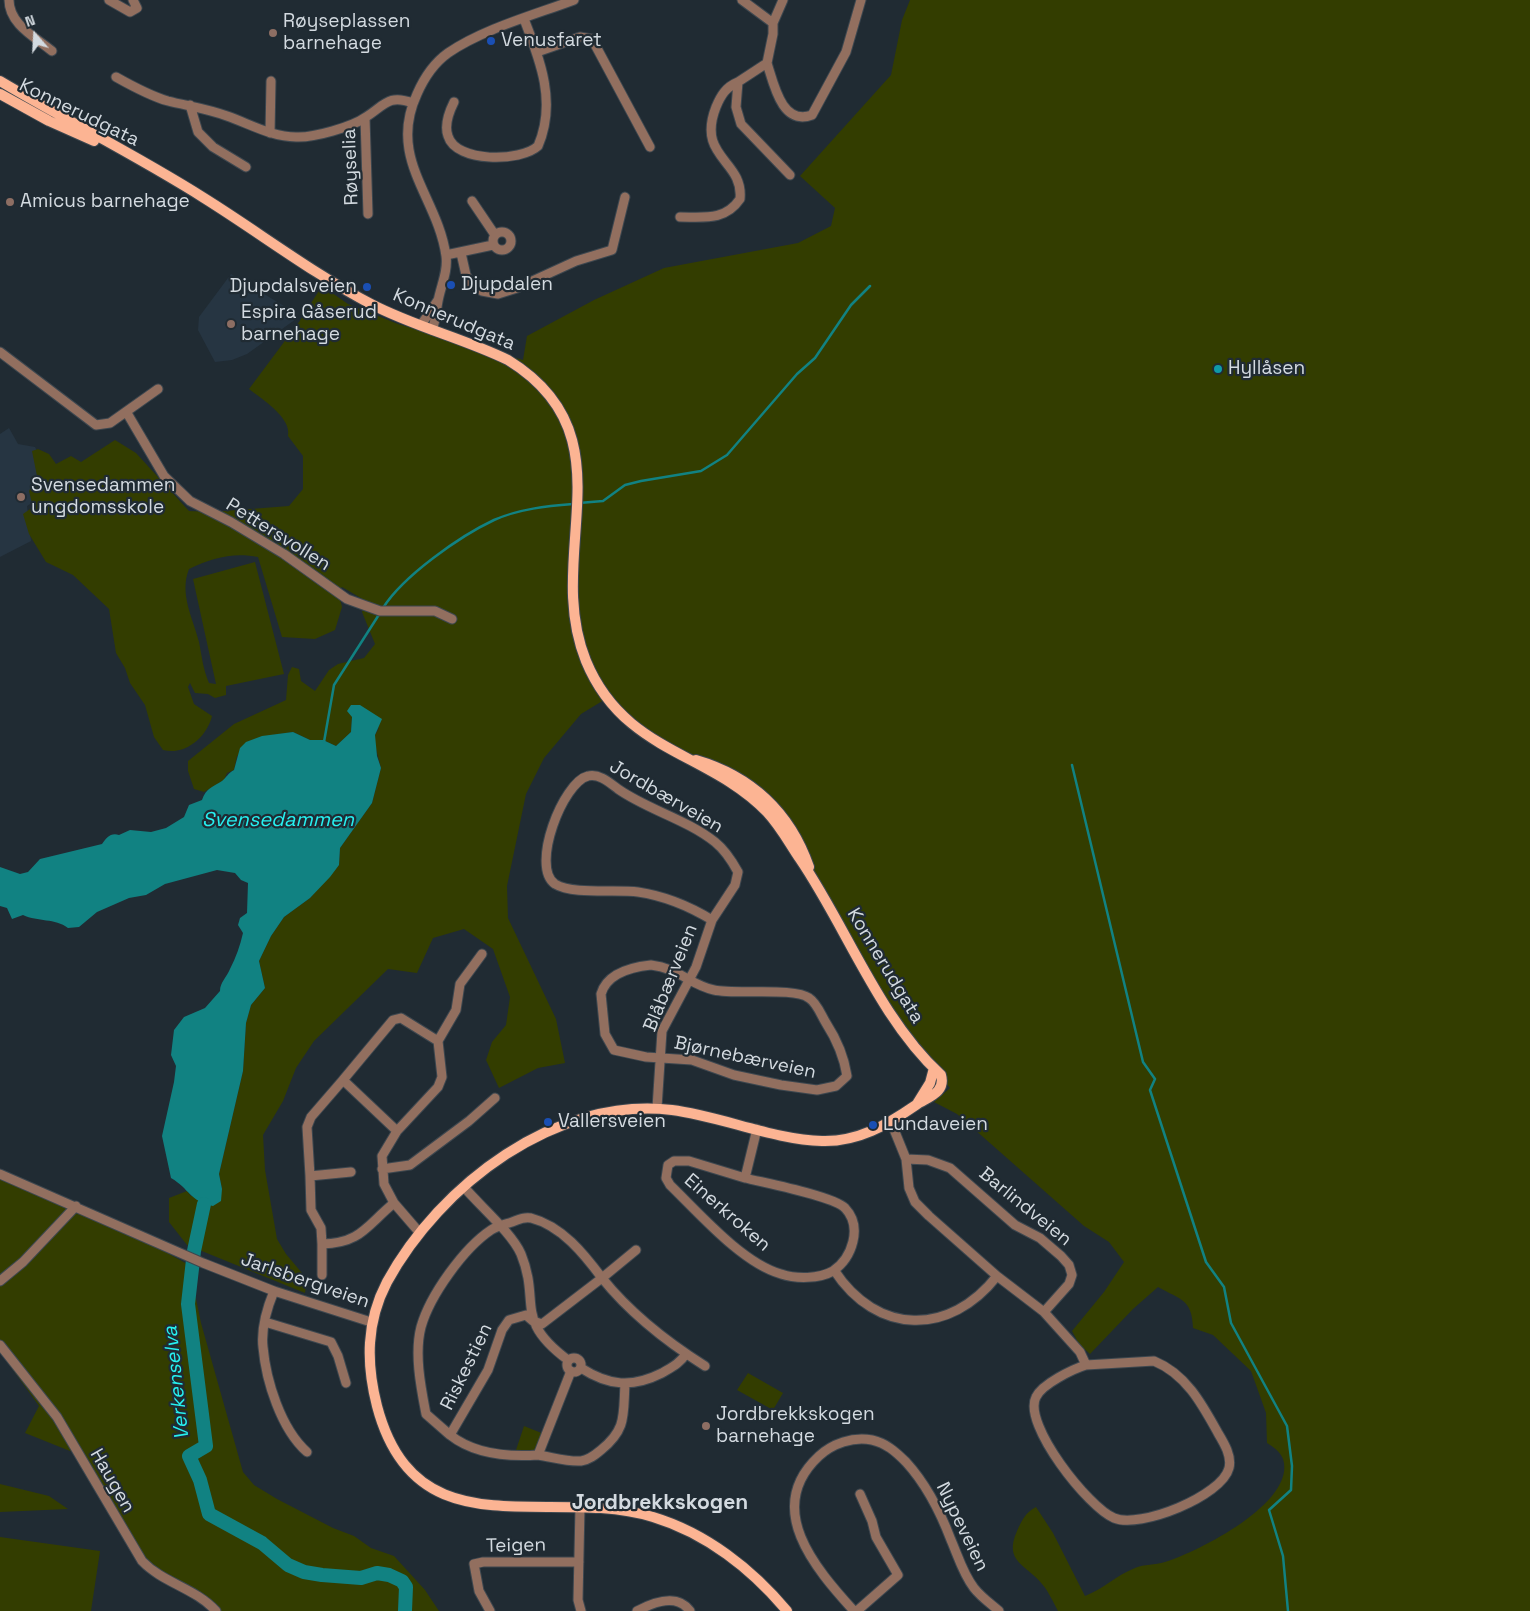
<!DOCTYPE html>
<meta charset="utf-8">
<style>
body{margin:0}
#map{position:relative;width:1530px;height:1611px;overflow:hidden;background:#202b33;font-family:"Space Grotesk",sans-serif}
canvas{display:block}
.north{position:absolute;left:10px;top:10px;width:50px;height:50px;-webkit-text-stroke:4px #202b33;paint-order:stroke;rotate:341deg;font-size:14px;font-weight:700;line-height:20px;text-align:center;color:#d3dae0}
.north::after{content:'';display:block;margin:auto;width:18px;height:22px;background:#d3dae0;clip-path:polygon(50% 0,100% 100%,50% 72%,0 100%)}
</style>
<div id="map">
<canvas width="1530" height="1611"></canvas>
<div class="north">N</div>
</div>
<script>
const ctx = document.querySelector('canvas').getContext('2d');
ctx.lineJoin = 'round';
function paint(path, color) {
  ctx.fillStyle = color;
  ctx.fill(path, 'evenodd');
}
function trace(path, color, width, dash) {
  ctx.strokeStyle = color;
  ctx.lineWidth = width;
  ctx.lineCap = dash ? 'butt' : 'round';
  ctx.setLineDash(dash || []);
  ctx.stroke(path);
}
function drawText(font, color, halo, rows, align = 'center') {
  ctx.font = font + ' "Space Grotesk",sans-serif';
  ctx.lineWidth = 4.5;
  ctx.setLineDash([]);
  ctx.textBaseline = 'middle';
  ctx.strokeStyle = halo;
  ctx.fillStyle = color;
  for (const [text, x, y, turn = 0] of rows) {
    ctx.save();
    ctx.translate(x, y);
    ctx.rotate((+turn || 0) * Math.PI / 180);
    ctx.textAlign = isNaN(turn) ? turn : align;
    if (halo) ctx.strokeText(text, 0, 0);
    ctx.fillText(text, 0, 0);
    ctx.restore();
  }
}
paint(new Path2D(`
 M231 274 284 306 296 319 247 354 232 360 215 362 198 330 199 317Z
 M9 428 18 444 35 447 56 488 27 506 31 541 0 557V434Z`), '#263542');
paint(new Path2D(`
 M910 0H1530V1611H1058C1053 1602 1049 1592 1042 1584 1027 1565 1003 1562 1017 1531 1022 1520 1025 1513 1036 1507L1053 1533 1085 1596C1103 1589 1117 1575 1135 1568 1144 1564 1155 1565 1165 1562 1198 1552 1297 1502 1283 1459 1280 1451 1273 1447 1267 1443L1266 1413 1251 1371 1213 1335 1193 1328C1192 1299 1181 1300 1158 1287L1133 1309 1090 1354 1079 1344 1072 1331 1104 1292 1124 1262 1109 1242 1084 1226 957 1114 934 1102 950 1088 905 1033 779 818 676 753 604 700 581 714 544 758 526 794 507 886 508 918 556 1019 565 1063 538 1068 499 1088 486 1060 492 1042 506 1025 510 997 493 949 464 929 433 938 417 973 388 969 314 1041 296 1068 283 1101 263 1135 265 1170 277 1239 286 1254 307 1279 305 1293 187 1245 169 1222V1198L187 1191 191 1196 222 1189 219 1174 243 1071 246 1023 251 1005 265 988 259 961 271 936 284 917 310 898 339 865 340 848 372 803 381 768 375 745V735L379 728 352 717 351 732 336 746 323 740H310L293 732 273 735 237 756 234 770 227 773 224 780 204 792 194 789 188 771V761L234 724 286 700 288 675 292 667 299 669 301 681 315 691 329 670 338 664 364 658 375 644 362 612 366 601 342 587 338 591 342 607 335 630 315 639 282 637 258 557C233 552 212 558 189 569 179 594 193 618 199 642 202 657 203 669 209 683L216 684 193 579 255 562 284 674 226 686V695L215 698 208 694 195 693 190 683 188 687 194 704 212 716C207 737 185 756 163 750L154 737 145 705 130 683 125 668 116 653 109 609 73 575 46 562 29 534 23 514 33 507 29 491 37 476 32 451 38 449 49 454 56 464 71 456 81 462 115 440 136 453 189 511 212 512 289 506 303 489V456L288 436C292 418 262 399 249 389L299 322 322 286 348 304 398 324 523 360 527 336 594 300 664 268 798 243 831 226 835 208 800 176 891 75 902 20Z
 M0 1177 106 1219 189 1265 201 1323 243 1472 254 1485 277 1499 333 1528 354 1536 371 1548 394 1556 425 1590 439 1611H210L195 1589 147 1564 80 1455 25 1433 39 1406 0 1352Z
 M748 1373 783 1393 773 1410 737 1390Z
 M524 1426 544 1434 533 1452 515 1453Z
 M0 1484 49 1496 68 1509 0 1512Z
 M0 1537 100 1551 91 1611H0Z`), '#333d00');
paint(new Path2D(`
 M351 705H360L382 719 375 735 377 756 381 768 372 803 340 848 339 865 330 877 310 898 284 917 271 936 259 961 265 988 251 1005 246 1023 243 1071 219 1174 222 1189 221 1201 213 1206C189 1201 190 1189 171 1178L162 1136 174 1082 176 1066 171 1055 174 1030 184 1017 205 1008 220 991C220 982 227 977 230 969 236 957 240 946 243 933L238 925 240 918 247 913 248 883 241 880 235 873 217 870 165 884 146 895 129 898 97 912 79 927 68 928C55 918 38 922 23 915L12 919 7 908 0 906V867L20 874 28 872 40 859 102 844C106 838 111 832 119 835L130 830 151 832 166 828 184 817 189 805 202 800C206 788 213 787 222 781 227 777 228 773 234 770L240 748 246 742 262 736 293 732 310 740H323L336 746 351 732 352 717 347 711Z`), '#118282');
trace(new Path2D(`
 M579 503 603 501 625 485 641 481 701 471 727 455 797 374 815 358 851 305 870 286
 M383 608C403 576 460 536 494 520 519 509 547 506 573 504
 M324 742 334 685 380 613
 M1072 765 1143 1062 1155 1079 1150 1090 1206 1262 1224 1287 1231 1323 1287 1426 1292 1466 1291 1490 1269 1510 1283 1556 1288 1611`), '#118282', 2.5);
trace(new Path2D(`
 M204 1204 194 1251 188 1304 206 1446 189 1456 200 1480 209 1514 262 1543 288 1565 304 1572 322 1575 361 1578 377 1573 389 1575 402 1581 406 1587 405 1611`), '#118282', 14);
const minor = new Path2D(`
 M9 0C9 24 35 37 52 51
 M109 0 130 12 137 8 133 0
 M742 0 773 23V34L767 63 738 82 736 107 741 124 790 175
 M773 23 783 0
 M537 52 580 37 592 39 650 147
 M767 63C774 85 782 126 812 115L846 52 861 0
 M116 77C132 86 150 96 168 101 188 106 208 109 227 116 250 124 272 137 296 137 313 138 352 127 366 117 385 105 388 94 413 103
 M454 102C449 112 444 125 448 136 456 163 521 162 538 146 557 102 540 60 524 19
 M190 105 198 132 213 147 246 167
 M365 118 368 214
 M270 133 271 81
 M472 201 495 235
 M680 217C704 217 725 221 740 199 744 160 696 158 716 107 721 95 726 87 738 82
 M493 241a9 9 0 1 1 18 0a9 9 0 1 1-18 0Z
 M461 253 466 275 471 284 482 291 498 294 517 288 576 261 612 250 625 197
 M446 255 493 245
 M421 325 438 300
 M432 330C436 320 436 311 438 301 441 285 448 272 446 256 438 197 387 159 417 94 424 78 434 63 448 53 483 29 534 15 574 0
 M0 352 96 425 110 423 158 389
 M127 413 164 476 190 501 231 522 284 554 347 599 380 611H435L452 619
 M651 965C679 968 690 985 714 990 737 995 794 987 809 998 817 1003 821 1015 826 1023 837 1040 844 1056 847 1076L836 1086 817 1090 781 1085 734 1075 692 1060 646 1057 614 1050 605 1034 601 994C607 973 632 967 651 965Z
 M343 1080 393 1020 401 1018 438 1041
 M657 1108 662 1031 696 967 712 920 735 885 738 872C732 861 725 850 715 842 686 819 648 810 618 789 610 783 599 773 588 776 563 782 530 867 555 884 573 895 616 889 638 892 665 896 689 906 712 920
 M891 1122 906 1159 909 1188 915 1202 929 1216 997 1276 1044 1312 1080 1352 1086 1365
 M906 1159 928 1160 950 1168 1015 1225 1040 1238 1061 1256 1069 1265 1072 1275 1069 1284 1044 1312
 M382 1169 410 1165 469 1121 495 1098
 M351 1172 310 1176 311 1210 321 1228 322 1244C361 1243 366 1226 394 1203
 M0 1174 203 1263 274 1291 371 1322
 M310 1176 307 1127 311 1117 343 1080 397 1131
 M745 1178C765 1183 833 1196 845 1208 863 1227 852 1258 833 1271 819 1279 796 1279 781 1274 742 1263 699 1213 670 1185L666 1178 668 1165 674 1161H689L745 1178 757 1129
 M464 1187C479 1205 512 1233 521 1254 541 1303 513 1319 568 1360
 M419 1232 394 1203 384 1184 382 1156 397 1131 438 1087 442 1077 438 1041 456 1010 460 984 482 954
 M834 1270C877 1336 950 1336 997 1276
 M322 1275V1244
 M0 1281 23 1262 76 1206
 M274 1291C267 1308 261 1329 263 1347 266 1381 281 1429 307 1452
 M265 1322 331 1342 338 1356 346 1383
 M0 1345 57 1417 142 1561C163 1583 195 1588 216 1611
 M567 1365a7 7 0 1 1 14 0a7 7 0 1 1-14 0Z
 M1154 1361C1186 1374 1202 1404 1218 1433 1224 1443 1232 1456 1229 1468 1222 1496 1140 1529 1114 1518 1089 1508 1022 1424 1036 1397 1042 1384 1073 1369 1086 1365Z
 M581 1368C609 1386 632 1388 662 1373 672 1367 679 1364 686 1354
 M571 1371 538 1455C552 1457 567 1462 581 1461 589 1460 595 1455 601 1450 627 1429 623 1415 625 1384
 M450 1435 426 1414C421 1388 414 1354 421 1327 430 1295 464 1248 491 1230 497 1226 503 1225 509 1223 517 1221 522 1216 531 1218 562 1226 584 1254 602 1278L636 1250
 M538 1455C509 1457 474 1454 450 1435L488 1370 502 1330 509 1320 526 1315 533 1321 542 1324 602 1278C630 1313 667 1342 705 1366
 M580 1507 578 1600 581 1611
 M490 1611 479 1591 474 1564 483 1562H579
 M637 1611C654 1602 677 1593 690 1611
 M854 1611C815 1568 763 1508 819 1456 832 1444 853 1436 872 1440 886 1443 896 1452 906 1462 927 1485 940 1511 951 1540 958 1556 963 1574 974 1588 981 1597 991 1604 999 1611
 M857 1611 898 1575 876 1537 872 1521 860 1494`);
const major = new Path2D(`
 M0 81C67 121 138 156 204 198 260 233 312 273 371 304 415 327 463 338 508 360 633 437 542 553 586 661 624 753 708 751 767 812 781 827 789 843 800 859 847 928 879 1018 941 1075 946 1093 928 1097 916 1105 887 1125 858 1142 822 1141 775 1140 720 1116 672 1110 556 1096 440 1185 387 1282 366 1322 366 1363 377 1406 416 1554 547 1485 653 1517 706 1533 752 1569 787 1611
 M0 94 49 121 94 141
 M696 760C751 776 790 812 809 867
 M917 1104 930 1083 934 1068`);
trace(minor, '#3d474f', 11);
trace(major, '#3d474f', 12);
trace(minor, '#926f5f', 9);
trace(major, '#fcb493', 10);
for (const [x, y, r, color] of [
 [273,33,5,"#8d6e63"],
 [491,41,5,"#1a4fb4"],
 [10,202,5,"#8d6e63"],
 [451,285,5,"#1a4fb4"],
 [367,287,5,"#1a4fb4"],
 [231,324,5,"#8d6e63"],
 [1218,369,5,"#0f9aa8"],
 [21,497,5,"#8d6e63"],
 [548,1122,5,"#1a4fb4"],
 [873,1125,5,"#1a4fb4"],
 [706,1426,5,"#8d6e63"]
]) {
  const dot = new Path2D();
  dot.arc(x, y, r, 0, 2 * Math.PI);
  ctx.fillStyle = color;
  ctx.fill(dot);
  trace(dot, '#202b33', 2);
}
drawText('19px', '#d3dae0', '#202b33', [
 ["Røyseplassen",283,22],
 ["barnehage",283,44],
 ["Venusfaret",501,41],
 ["Amicus barnehage",20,202],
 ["Djupdalen",461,285],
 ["Djupdalsveien",357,287,"right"],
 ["Espira Gåserud",241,313],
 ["barnehage",241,335],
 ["Hyllåsen",1228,369],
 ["Svensedammen",31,486],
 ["ungdomsskole",31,508],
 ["Vallersveien",558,1122],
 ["Lundaveien",883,1125],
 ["Jordbrekkskogen",716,1415],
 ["barnehage",716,1437]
], 'left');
drawText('19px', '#d3dae0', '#202b33', [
 ["Konnerudgata",79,113,26],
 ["Røyselia",351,167,-92],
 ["Konnerudgata",454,320,23],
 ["Pettersvollen",278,535,32],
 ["Jordbærveien",666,797,30],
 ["Konnerudgata",885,966,59],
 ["Blåbærveien",671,978,-68],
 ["Bjørnebærveien",745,1058,12],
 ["Barlindveien",1025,1207,39],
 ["Einerkroken",727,1213,41],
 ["Jarlsbergveien",305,1281,19],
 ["Riskestien",467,1367,-64],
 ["Haugen",112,1481,60],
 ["Nypeveien",962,1527,64],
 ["Teigen",516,1546,-1]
]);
drawText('italic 20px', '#26f0f0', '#202b33', [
 ["Svensedammen",278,821],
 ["Verkenselva",177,1383,-96]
]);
drawText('bold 21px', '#d3dae0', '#202b33', [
 ["Jordbrekkskogen",660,1503]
]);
</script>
